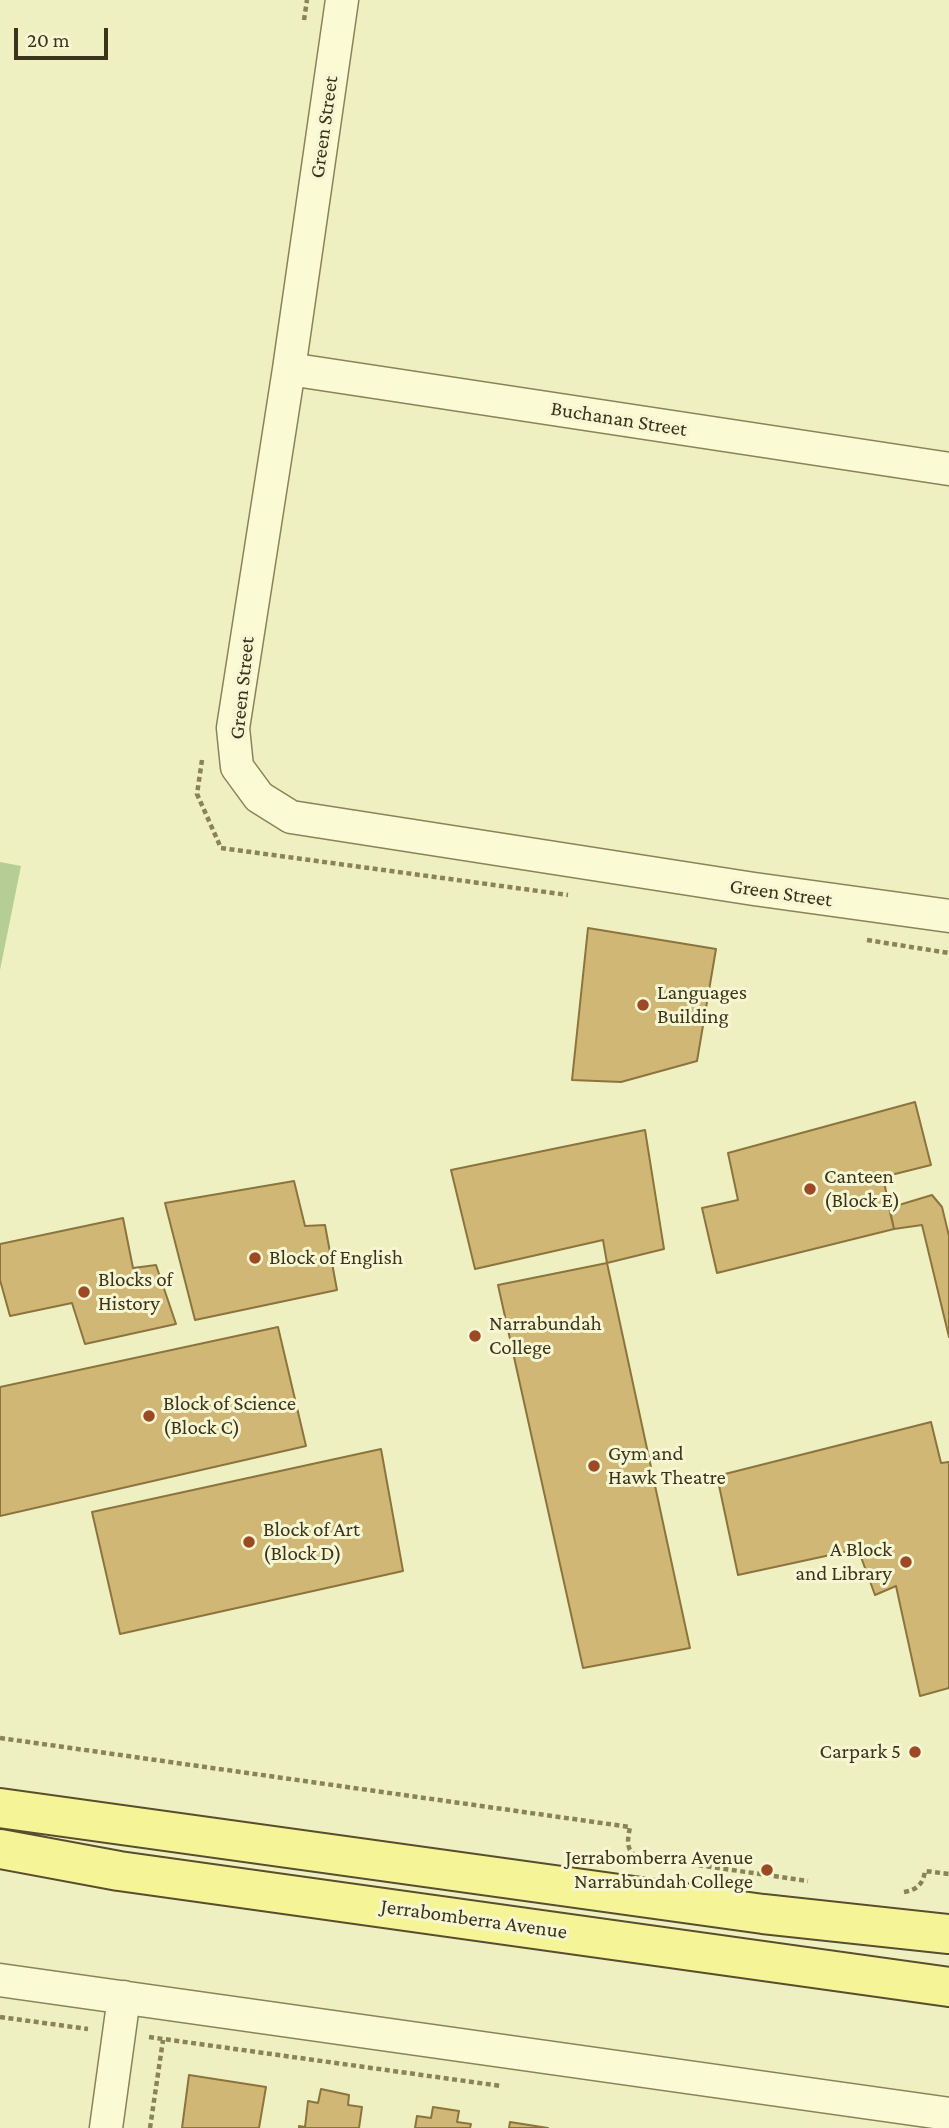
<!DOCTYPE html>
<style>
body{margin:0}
#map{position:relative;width:949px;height:2128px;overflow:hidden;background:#eff0c2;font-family:"Crimson Pro",serif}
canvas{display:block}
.scale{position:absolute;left:14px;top:28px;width:94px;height:32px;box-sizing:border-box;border:4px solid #3a341d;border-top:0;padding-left:9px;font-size:21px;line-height:24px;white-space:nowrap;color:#3a341d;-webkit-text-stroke:5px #f6f7d2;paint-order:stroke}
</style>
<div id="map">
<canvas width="949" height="2128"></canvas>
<div class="scale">20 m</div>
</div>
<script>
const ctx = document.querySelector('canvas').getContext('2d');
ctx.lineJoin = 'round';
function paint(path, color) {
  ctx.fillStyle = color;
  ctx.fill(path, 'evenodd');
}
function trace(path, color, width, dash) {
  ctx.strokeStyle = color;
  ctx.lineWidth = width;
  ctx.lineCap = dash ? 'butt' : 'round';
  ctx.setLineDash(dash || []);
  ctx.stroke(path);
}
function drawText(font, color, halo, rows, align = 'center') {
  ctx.font = font + ' "Crimson Pro",serif';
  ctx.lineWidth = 6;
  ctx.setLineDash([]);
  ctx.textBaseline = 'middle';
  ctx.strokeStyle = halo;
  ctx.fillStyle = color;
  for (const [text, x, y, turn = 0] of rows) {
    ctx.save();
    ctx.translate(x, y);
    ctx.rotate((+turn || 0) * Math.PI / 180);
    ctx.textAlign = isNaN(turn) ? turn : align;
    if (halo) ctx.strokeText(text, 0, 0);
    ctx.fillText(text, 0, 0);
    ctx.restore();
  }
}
paint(new Path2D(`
 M0 862 21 866 0 970Z`), '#b6ce95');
const building = new Path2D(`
 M588 928 716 949 697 1061 621 1082 572 1080Z
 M915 1102 931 1165 883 1177 894 1229 717 1273 702 1208 738 1200 728 1153Z
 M645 1130 664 1249 607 1263 603 1240 475 1269 451 1170Z
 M294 1181 305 1226 325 1225 337 1290 195 1320 165 1203Z
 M932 1195 942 1207 949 1236V1337L922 1225 894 1229 889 1208Z
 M123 1218 133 1268 156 1265 176 1324 85 1344 72 1303 10 1316 0 1280V1244Z
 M607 1263 690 1648 583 1668 498 1285Z
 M278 1327 306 1446 0 1516V1387Z
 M931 1422 941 1463 949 1462V1688L920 1696 896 1586 875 1595 858 1549 738 1575 717 1476Z
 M381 1449 403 1571 120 1634 92 1512Z
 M189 2075 266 2087 259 2128H182Z
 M321 2089 349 2095 348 2105 362 2107 359 2128H299V2126L305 2127 308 2101 318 2103Z
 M433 2107 459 2111 457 2122 471 2124 470 2128H415L417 2116 431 2118Z
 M510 2122 548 2128H509Z`);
paint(building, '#d0b776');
trace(building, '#8b743d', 2);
const minor = new Path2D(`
 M342 0 289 369 233 728 237 767 259 797 291 817 754 889 949 916
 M289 369 949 469
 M0 1980 949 2114
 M106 2128 124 1997`);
const major = new Path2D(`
 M0 1808 763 1914 949 1934
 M0 1849 119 1871 949 1987`);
trace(minor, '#8a8358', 35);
trace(major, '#584e2d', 42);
trace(new Path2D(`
 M304 20 307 0
 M202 760 197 794 221 848 568 895
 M867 940 949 953
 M0 1738 630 1827C628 1838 625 1849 636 1856L808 1881
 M904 1892C916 1890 923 1885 925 1871L949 1874
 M0 2017 88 2029
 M149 2037 501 2086
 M150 2128 163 2040`), '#8a8358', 4.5, [5, 3.5]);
trace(minor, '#fafad5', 32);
trace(major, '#f5f598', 38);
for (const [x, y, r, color] of [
 [643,1005,7,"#9c4a26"],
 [810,1189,7,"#9c4a26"],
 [255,1258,7,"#9c4a26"],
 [84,1292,7,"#9c4a26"],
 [475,1336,7,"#9c4a26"],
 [149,1416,7,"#9c4a26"],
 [594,1466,7,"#9c4a26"],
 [249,1542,7,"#9c4a26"],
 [906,1562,7,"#9c4a26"],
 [915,1752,7,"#9c4a26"],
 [767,1870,7,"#9c4a26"]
]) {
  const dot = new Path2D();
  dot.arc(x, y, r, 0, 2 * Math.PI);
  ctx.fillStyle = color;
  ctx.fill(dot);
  trace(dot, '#f6f7d2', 2.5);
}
drawText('21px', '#3a341d', '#f6f7d2', [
 ["Green Street",324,127,-82],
 ["Buchanan Street",619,419,9],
 ["Green Street",242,688,-84],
 ["Green Street",781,893,8],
 ["Jerrabomberra Avenue",474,1919,8]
]);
drawText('21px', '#3a341d', '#f6f7d2', [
 ["Languages",657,993],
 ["Building",657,1017],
 ["Canteen",824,1177],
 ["(Block E)",824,1201],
 ["Block of English",269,1258],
 ["Blocks of",98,1280],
 ["History",98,1304],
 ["Narrabundah",489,1324],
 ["College",489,1348],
 ["Block of Science",163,1404],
 ["(Block C)",163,1428],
 ["Gym and",608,1454],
 ["Hawk Theatre",608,1478],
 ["Block of Art",263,1530],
 ["(Block D)",263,1554],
 ["A Block",892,1550,"right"],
 ["and Library",892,1574,"right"],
 ["Carpark 5",901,1752,"right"],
 ["Jerrabomberra Avenue",753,1858,"right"],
 ["Narrabundah College",753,1882,"right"]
], 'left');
</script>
